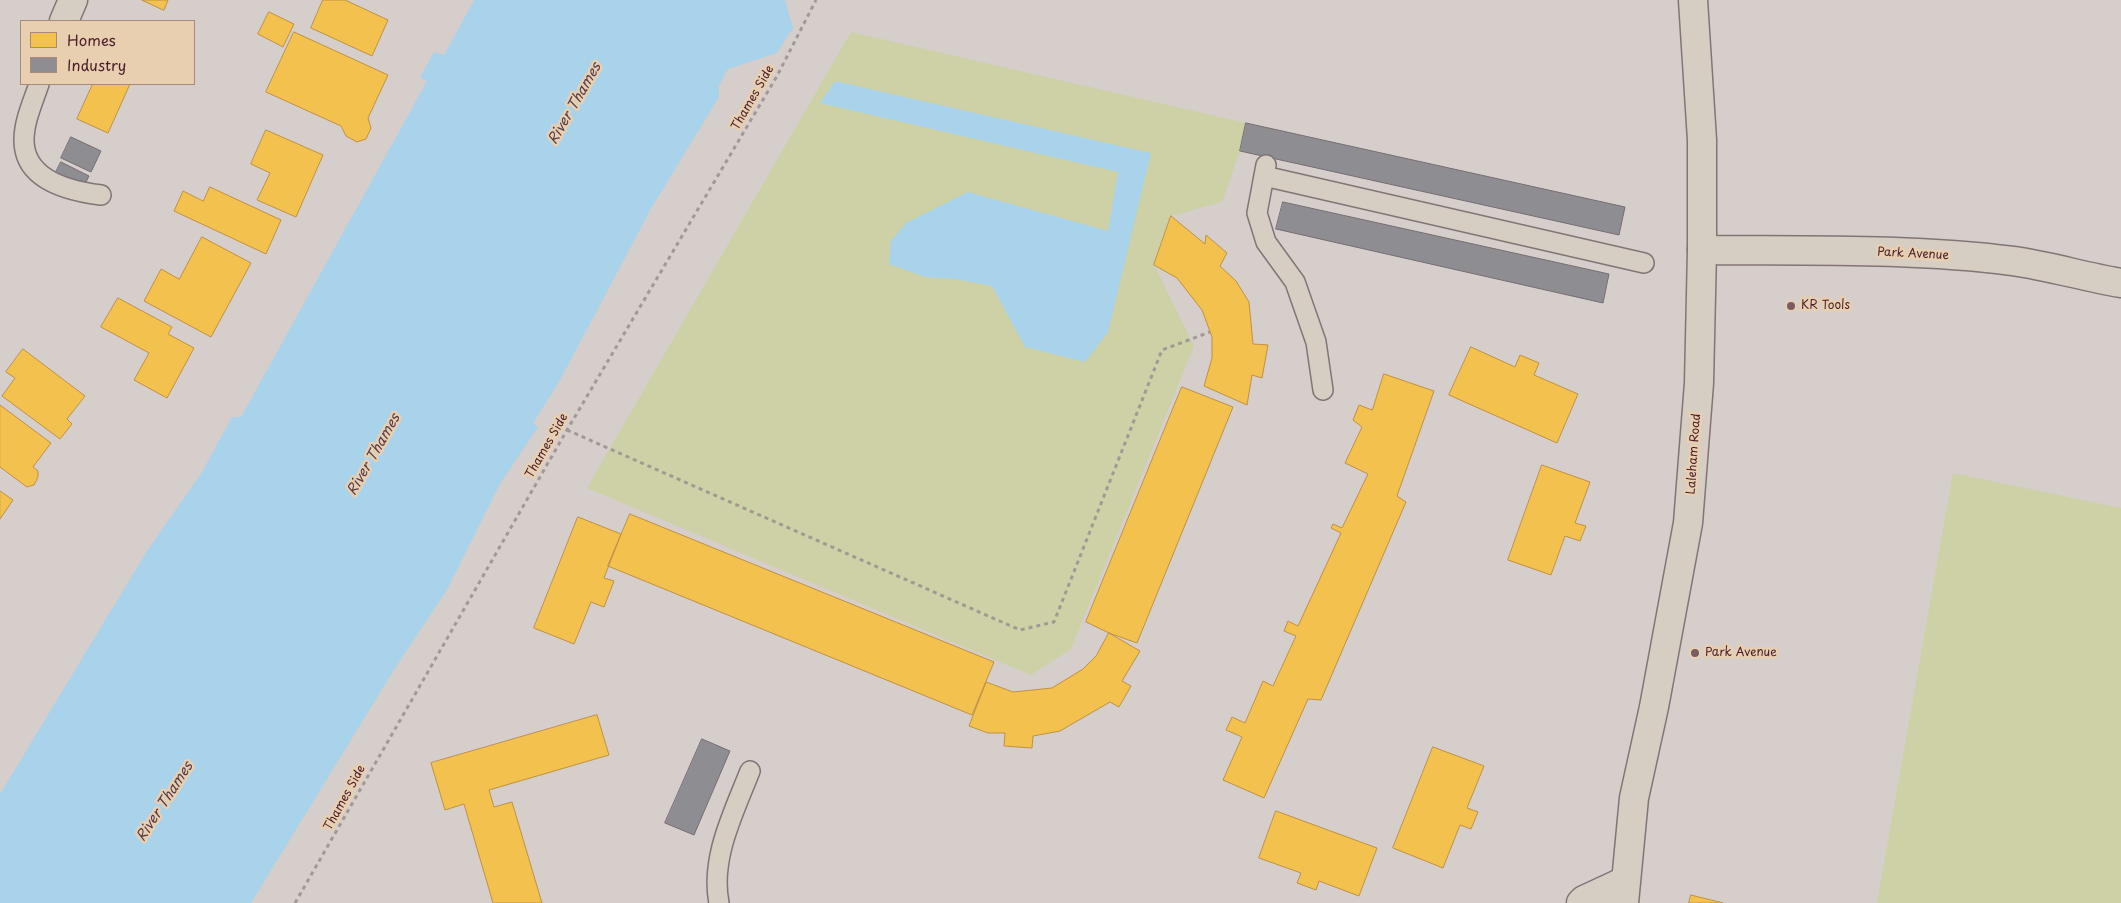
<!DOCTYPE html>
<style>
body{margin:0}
#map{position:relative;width:2121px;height:903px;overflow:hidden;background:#d5ceca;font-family:"Playpen Sans",sans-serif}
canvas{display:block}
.legend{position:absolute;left:20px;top:20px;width:175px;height:65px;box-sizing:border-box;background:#e8cfb0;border:1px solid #a9897b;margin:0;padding:6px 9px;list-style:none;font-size:15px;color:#4a1f2b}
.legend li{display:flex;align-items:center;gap:10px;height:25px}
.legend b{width:25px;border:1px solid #a9897b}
</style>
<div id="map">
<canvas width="2121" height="903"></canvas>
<ul class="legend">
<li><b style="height:14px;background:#f2c14e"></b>Homes</li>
<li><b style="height:14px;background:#8d8d92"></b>Industry</li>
</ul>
</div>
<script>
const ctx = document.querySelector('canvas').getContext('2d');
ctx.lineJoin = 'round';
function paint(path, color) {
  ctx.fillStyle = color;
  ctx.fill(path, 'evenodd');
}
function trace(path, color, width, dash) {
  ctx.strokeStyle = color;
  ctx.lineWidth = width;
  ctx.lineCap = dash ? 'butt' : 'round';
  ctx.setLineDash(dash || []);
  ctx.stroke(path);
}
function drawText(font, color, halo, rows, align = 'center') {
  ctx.font = font + ' "Playpen Sans",sans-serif';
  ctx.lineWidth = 5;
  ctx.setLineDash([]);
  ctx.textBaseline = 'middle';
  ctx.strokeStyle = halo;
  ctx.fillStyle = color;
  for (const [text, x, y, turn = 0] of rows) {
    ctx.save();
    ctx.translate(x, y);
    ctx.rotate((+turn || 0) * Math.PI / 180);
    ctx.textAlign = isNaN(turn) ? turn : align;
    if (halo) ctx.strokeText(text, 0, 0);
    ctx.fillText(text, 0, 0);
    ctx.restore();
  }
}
paint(new Path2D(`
 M851 32 1246 123 1240 151 1222 202 1171 216 1154 265 1194 346 1071 649 1031 675 587 488Z
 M1953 473 2121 508V903H1877Z`), '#cdd1a5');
paint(new Path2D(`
 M474 0H785L793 28 777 53 728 69 719 86V97L652 207 559 382 533 423 538 427 500 484 447 590 392 673 251 903H0V794L147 551 202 472 232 417H241L427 81 420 78 434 52 444 55Z
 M835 81 1151 153 1108 332 1085 362 1025 347 992 286 955 279 925 277 889 264 891 241 906 223 968 192 1108 231 1118 172 820 103Z`), '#a9d3ea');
const homes = new Path2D(`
 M142 0H168L164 10Z
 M323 0H345L388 20 372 56 311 28Z
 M269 12 294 24 283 47 258 34Z
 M294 32 388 75 368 118 371 128 366 139 357 142 346 136 341 126 266 92Z
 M93 84H130L108 133 77 119Z
 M266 130 323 155 296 217 257 200 270 173 251 164Z
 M210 187 281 220 266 254 174 211 183 191 203 201Z
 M1171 216 1205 244 1206 235 1227 253 1220 266 1236 281 1249 302 1253 344 1268 345 1262 378 1252 375 1247 405 1204 386 1212 358V337L1202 310 1177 278 1154 265Z
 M202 237 251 263 211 337 144 301 161 269 179 279Z
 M118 298 172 327 168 334 194 348 167 398 134 380 149 353 101 327Z
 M1471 347 1515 367 1520 355 1539 363 1534 375 1578 394 1557 443 1449 395Z
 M23 349 85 396 67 419 72 424 60 439 2 396 15 378 6 372Z
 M1384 374 1434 391 1397 496 1406 502 1321 700 1308 699 1264 798 1223 780 1242 737 1226 730 1232 717 1245 723 1263 681 1273 686 1296 636 1284 631 1288 621 1298 626 1341 533 1331 528 1333 524 1342 528 1368 474 1345 463 1362 427 1353 420 1359 405 1372 410Z
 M1182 387 1233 407 1137 643 1109 633 1086 622Z
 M0 405 51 443 33 467 38 471V477L34 485 27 487 0 467Z
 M1542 465 1590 482 1575 523 1586 526 1580 541 1565 536 1551 575 1508 560Z
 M0 491 13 500 0 519Z
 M630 514 994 662 972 715 608 566Z
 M578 517 621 534 604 578 614 581 604 607 591 602 574 644 534 628Z
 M1109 633 1140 651 1122 681 1131 686 1119 707 1110 702 1060 731 1033 736 1032 748 1004 746 1005 733H988L969 726 986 682 1013 692 1052 688 1083 669 1096 656Z
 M597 715 609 755 489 790 494 807 512 802 542 903H493L464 804 445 810 431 763Z
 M1433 747 1484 766 1467 808 1478 812 1471 829 1460 825 1443 868 1393 848Z
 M1276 811 1377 848 1359 896 1319 881 1316 890 1297 883 1301 873 1259 858Z
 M1691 895 1723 903H1689Z`);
paint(homes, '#f2c14e');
trace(homes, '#c09044', 1);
const industry = new Path2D(`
 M1246 123 1625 207 1619 235 1240 151Z
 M71 137 101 151 91 172 61 158Z
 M61 162 89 176 81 192 53 178Z
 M1283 202 1609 274 1603 303 1276 229Z
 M702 739 730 751 694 835 665 823Z`);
paint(industry, '#8d8d92');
trace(industry, '#796c73', 1);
const service = new Path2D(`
 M39 84C33 102 24 121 24 140 24 180 68 191 101 195
 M1266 165 1257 213 1266 242 1295 282 1316 342 1323 390
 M1264 176 1644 263
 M719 903C710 858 734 812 750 771`);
const minor = new Path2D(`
 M64 21 73 0
 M1702 250C1805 251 1911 248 2013 261 2049 266 2085 277 2121 283
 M1581 903 1584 900 1625 881`);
const secondary = new Path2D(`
 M1624 903 1634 798 1654 707 1688 523 1699 383 1702 250V140L1693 0`);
trace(service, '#817576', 22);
trace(minor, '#817576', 31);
trace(secondary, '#817576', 31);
trace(new Path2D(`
 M567 430 1020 630 1054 622 1162 350 1210 332
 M295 903 567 430 777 76 816 0`), '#a39894', 3, [4, 4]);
trace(service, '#d6cdc3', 19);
trace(minor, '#d6cdc3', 28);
trace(secondary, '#d6cdc3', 28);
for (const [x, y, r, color] of [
 [1791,306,5,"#7b5c63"],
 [1695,653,5,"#7b5c63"]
]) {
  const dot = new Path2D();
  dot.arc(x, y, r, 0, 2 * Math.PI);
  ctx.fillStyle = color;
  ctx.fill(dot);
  trace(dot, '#e8cfb0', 2);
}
drawText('12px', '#4a1f2b', '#e8cfb0', [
 ["Thames Side",753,98,-60],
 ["Park Avenue",1913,254,3],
 ["Thames Side",547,446,-60],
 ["Laleham Road",1694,454,-86],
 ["Thames Side",345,798,-61]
]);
drawText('12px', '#4a1f2b', '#e8cfb0', [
 ["KR Tools",1801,306],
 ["Park Avenue",1705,653]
], 'left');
drawText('italic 14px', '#553a4a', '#e8cfb0', [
 ["River Thames",575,104,-60],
 ["River Thames",374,455,-60],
 ["River Thames",165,802,-57]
]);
</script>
